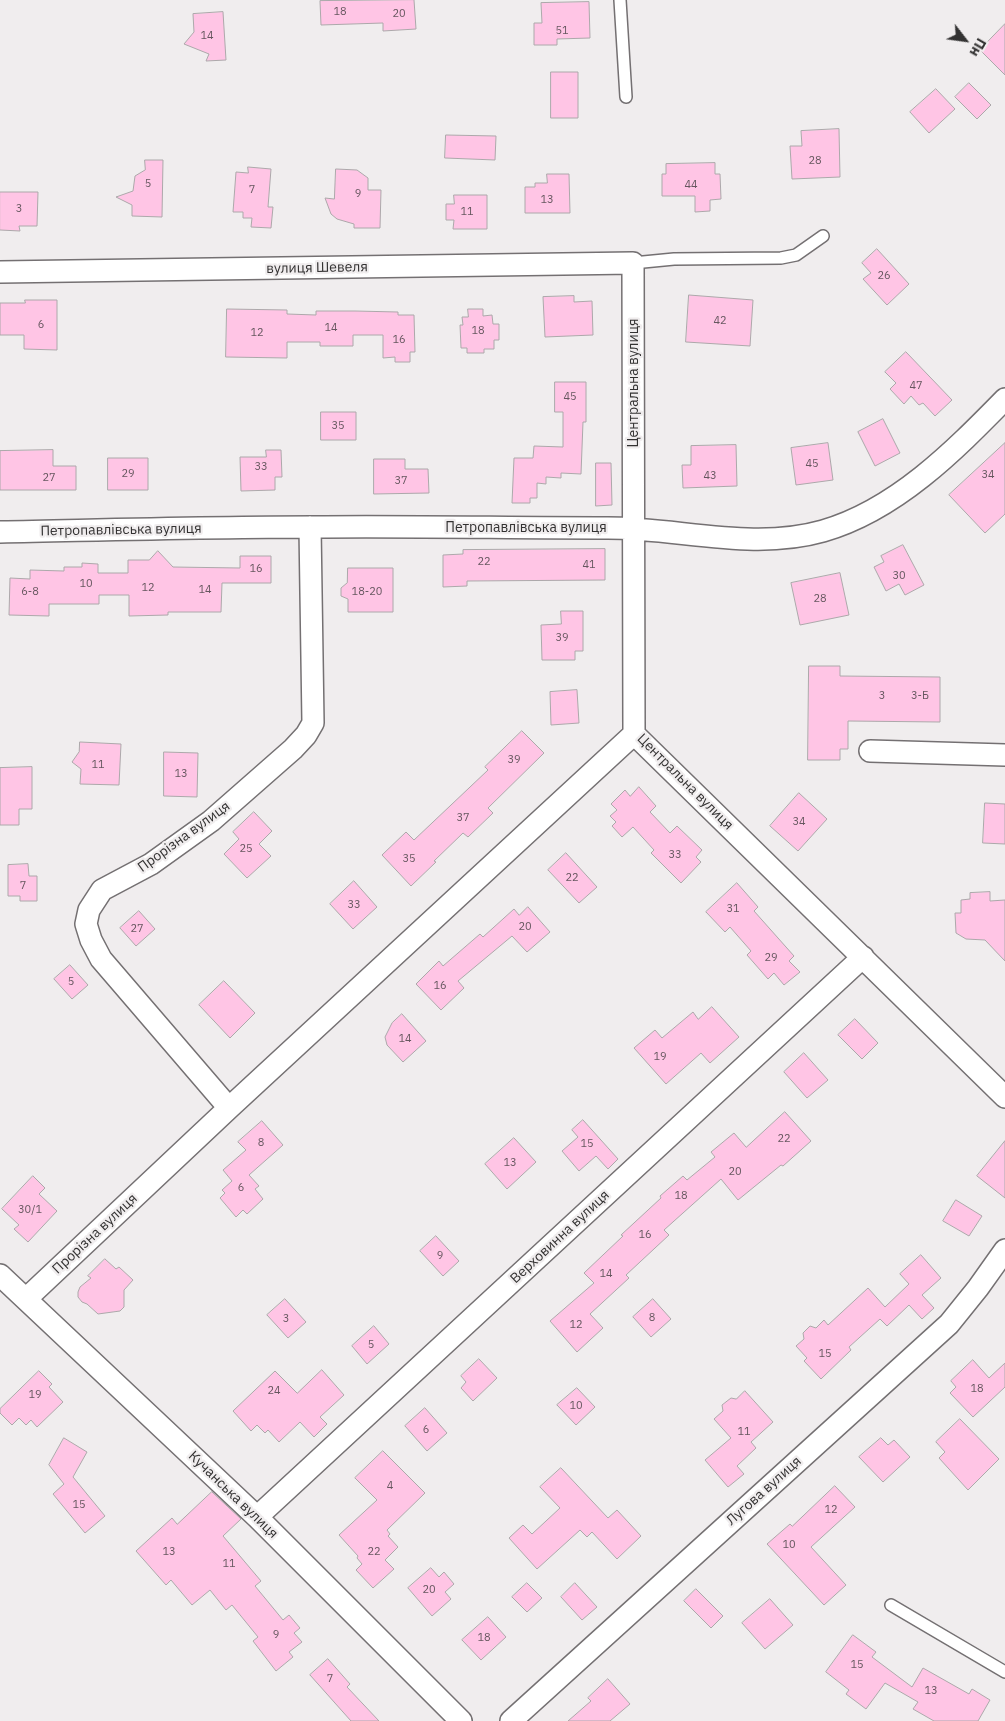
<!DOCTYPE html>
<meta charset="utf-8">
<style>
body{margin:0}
#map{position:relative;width:1005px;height:1721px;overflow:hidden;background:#f0edee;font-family:"IBM Plex Sans",sans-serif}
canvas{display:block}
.north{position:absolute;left:940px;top:15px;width:50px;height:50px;-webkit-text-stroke:4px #f0edee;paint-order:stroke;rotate:120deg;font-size:14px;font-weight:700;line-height:20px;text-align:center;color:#333232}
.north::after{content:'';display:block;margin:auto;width:18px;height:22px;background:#333232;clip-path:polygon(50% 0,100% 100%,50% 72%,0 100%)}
</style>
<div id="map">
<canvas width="1005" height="1721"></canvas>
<div class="north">Пн</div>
</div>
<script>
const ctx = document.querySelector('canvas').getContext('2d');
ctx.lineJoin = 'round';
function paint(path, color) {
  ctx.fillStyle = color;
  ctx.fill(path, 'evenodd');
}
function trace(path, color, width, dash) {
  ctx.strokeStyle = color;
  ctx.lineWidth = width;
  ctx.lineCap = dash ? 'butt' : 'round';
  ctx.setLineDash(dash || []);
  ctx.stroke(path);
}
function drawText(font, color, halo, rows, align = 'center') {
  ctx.font = font + ' "IBM Plex Sans",sans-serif';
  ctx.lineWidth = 4.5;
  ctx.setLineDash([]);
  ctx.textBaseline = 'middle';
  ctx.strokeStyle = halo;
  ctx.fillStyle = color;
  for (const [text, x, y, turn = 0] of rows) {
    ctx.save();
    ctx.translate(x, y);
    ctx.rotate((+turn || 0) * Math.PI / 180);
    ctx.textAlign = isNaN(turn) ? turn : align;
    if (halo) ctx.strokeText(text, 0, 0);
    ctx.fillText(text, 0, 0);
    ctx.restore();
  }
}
const building = new Path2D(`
 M414 0 416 29 383 31V23L321 25 320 1Z
 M589 2 590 38 557 39V45H534V23H542L541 3Z
 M223 12 226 60 206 61 209 54 184 44 194 32 193 14Z
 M1005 24V75L980 50Z
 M551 72H578V118H551Z
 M969 83 991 105 977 119 955 97Z
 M936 89 955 109 929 133 910 112Z
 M839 129 840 177 792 179 790 146H802L801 131Z
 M446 135 496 136 495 160 445 158Z
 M145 160H163L162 217 132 216V205L116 197 133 191 135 176 145 170Z
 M715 163V174H720L721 199 710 200V211L695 212V196H662V174H666V164Z
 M248 167 271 169 268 207H273L271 228 251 227 252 218H243V212H233L236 172 248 173Z
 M336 169 357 170 368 178V190H381L380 228H354V224L337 219 331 214 325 198 334 199Z
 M547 174H569L570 213H525V187H535V183H547Z
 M0 192H38L37 226H19L20 231 0 230Z
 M454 195H487V229H453L454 220H446V204H454Z
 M877 249 909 284 887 305 863 279 871 273 862 263Z
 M689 295 753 300 750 346 686 342Z
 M574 296V302L592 301 593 335 545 337 543 297Z
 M25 300H57V350L24 349V335H0V303H25Z
 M227 309 287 310V314L316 315V311H355L398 312V315H414L415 352H410V362H395V357L383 358V335H353V346H320V342H287V358L226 357Z
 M468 309H483V316L492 315 493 324H499V340H494V349H484V353H467V348H461L460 325H463L462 317H468Z
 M906 352 952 400 935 416 923 403 919 405 911 396 904 404 890 389 896 383 885 372Z
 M555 382H586V422H583L581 474 561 473V478L546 477V484L537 483V498H530V503H512L514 458H533L534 446 563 447V412H555Z
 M321 412H356V440H321Z
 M883 419 900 453 875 466 858 432Z
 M828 443 833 480 796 485 791 448Z
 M1005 443V514L985 533 949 495Z
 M736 445 737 486 683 488 682 465H691V446Z
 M53 450V466H76V490H0V451Z
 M266 450H281L282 477H275V490L241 491 240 457H266Z
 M108 458H148V490H108Z
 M374 459H405V469H428L429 493 374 494Z
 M596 463H611L612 505 596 506Z
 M903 545 924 585 905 595 899 584 886 591 874 567 884 562 881 556Z
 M605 549V580L467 581V586L443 587V555L463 554V550Z
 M158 551 173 567 240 568V556H271V583H222L221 612H168V615L129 616V595H99V604H49V616L9 615 10 578 30 579V570L64 571V567H82V563L98 564V573H128V560H149Z
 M348 568H393V612H348V599L341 596V588L347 583Z
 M840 573 849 615 800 625 791 583Z
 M561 611H583V651H575V660H542L541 625 561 624Z
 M809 666H840V676L940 677V722L848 721V749H840V760H808Z
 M577 690 579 723 551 725 550 692Z
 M522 731 544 753 488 808 493 813 468 837 463 833 434 861 436 862 411 886 382 855 406 832 414 840 488 770 485 767Z
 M80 742 121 744 119 785 80 784 81 769 72 762 79 752Z
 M164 752 198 753 197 797 164 796Z
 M32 767V809H19V825H0V768Z
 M639 787 656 806 650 812 670 833 677 826 702 850 696 857 701 862 681 883 651 853 654 850 633 827 622 837 612 826 616 822 610 816 617 810 611 804 625 790 630 796Z
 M799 793 827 819 798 851 770 826Z
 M985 803 1005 804V844L983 843Z
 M254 812 272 831 259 844 271 856 247 878 224 854 239 839 233 832Z
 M566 853 597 887 579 903 548 870Z
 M28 864 29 876H37V901H20V896H8V865Z
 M354 881 377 907 353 929 330 904Z
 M737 883 758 907 754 911 794 956 789 961 800 972 784 985 774 973 768 979 747 955 751 951 730 927 725 932 706 912Z
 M990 892V901L1005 900V961L985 940 966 939 956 933 955 913H961V900L970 899V893Z
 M528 907 550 932 527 952 512 936 458 981 464 988 441 1010 416 984 439 961 443 966 480 934 483 937 514 909 519 915Z
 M139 911 155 929 136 946 120 928Z
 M70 965 88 985 72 999 54 979Z
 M224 981 255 1013 230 1038 199 1005Z
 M712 1007 739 1037 710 1063 701 1053 666 1084 634 1048 655 1030 662 1038 693 1012 698 1019Z
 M402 1014 426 1041 403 1062 387 1045 385 1037 392 1023Z
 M855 1019 878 1043 862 1059 838 1035Z
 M804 1053 828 1080 807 1098 784 1072Z
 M785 1112 811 1141 783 1166 781 1165 738 1200 721 1179 664 1230 669 1235 626 1275 629 1278 590 1314 603 1328 577 1352 550 1321 594 1283 584 1273 623 1236 621 1235 661 1198 660 1196 683 1176 687 1180 715 1157 711 1152 734 1133 746 1147Z
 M583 1120 618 1159 608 1169 596 1156 579 1171 562 1151 578 1137 572 1130Z
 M262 1121 283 1145 249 1175 259 1186 255 1189 263 1199 247 1214 243 1210 236 1217 220 1198 225 1193 222 1190 232 1181 223 1170 246 1150 238 1142Z
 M514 1138 536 1162 507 1189 485 1164Z
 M1005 1141V1198L977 1176Z
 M33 1176 45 1188 39 1194 57 1211 28 1242 14 1229 19 1225 2 1209Z
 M956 1200 982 1216 969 1236 943 1221Z
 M436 1236 459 1261 443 1276 420 1251Z
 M921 1255 941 1278 922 1295 934 1308 922 1319 909 1305 887 1326 880 1319 849 1347 851 1350 821 1379 804 1361 807 1358 796 1346 804 1339 803 1333 810 1326 816 1328 824 1320 828 1325 868 1288 885 1307 909 1284 900 1274Z
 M105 1259 116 1269 119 1267 133 1280 124 1290V1307L120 1311 98 1314 87 1304 82 1302 78 1297V1292L80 1287 91 1278 88 1276Z
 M285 1299 306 1322 288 1338 267 1315Z
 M653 1299 671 1319 651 1337 633 1317Z
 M374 1326 389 1344 367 1364 352 1346Z
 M479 1359 497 1378 473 1401 461 1388 466 1382 461 1376Z
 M973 1360 989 1378 1005 1363V1387L973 1417 950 1393 956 1387 951 1381Z
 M322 1370 344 1395 320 1417 327 1424 314 1437 300 1422 279 1442 268 1430 265 1433 257 1425 251 1431 233 1411 275 1371 297 1393Z
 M39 1371 52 1384 49 1387 63 1402 37 1427 31 1420 26 1425 19 1418 12 1425 0 1413V1409Z
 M577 1388 595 1407 576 1425 557 1405Z
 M745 1391 773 1422 751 1442 756 1448 737 1466 744 1474 728 1487 705 1460 731 1438 714 1419 723 1411 722 1405 731 1398 736 1399Z
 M425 1408 447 1433 427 1451 405 1426Z
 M960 1419 999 1459 968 1490 939 1458 945 1452 936 1442Z
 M64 1438 87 1452 73 1477 105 1516 85 1533 53 1494 64 1484 49 1465Z
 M881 1438 888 1445 894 1440 910 1457 883 1482 859 1457Z
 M383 1451 425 1493 387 1530 390 1534 388 1536 398 1547 385 1560 394 1569 373 1588 356 1570 362 1564 357 1558 358 1556 339 1535 377 1500 355 1478Z
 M561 1468 608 1518 617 1510 641 1536 617 1559 592 1532 587 1537 580 1530 537 1569 509 1538 523 1525 532 1534 560 1508 540 1487Z
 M835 1486 855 1507 811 1547 846 1585 824 1605 767 1544 790 1524 792 1526Z
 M212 1492 241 1519 223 1536 261 1581 255 1586 283 1620 289 1615 300 1628 294 1633 302 1642 289 1652 293 1657 276 1671 253 1641 258 1637 232 1605 226 1610 210 1590 192 1605 171 1580 166 1585 136 1551 172 1518 177 1524Z
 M431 1568 439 1577 444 1572 454 1584 445 1592 451 1599 432 1616 408 1588Z
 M527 1583 542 1598 527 1612 512 1597Z
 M575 1583 597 1607 582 1620 561 1597Z
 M696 1589 723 1616 711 1628 684 1601Z
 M770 1599 793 1625 765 1649 742 1623Z
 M488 1617 506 1637 481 1660 462 1640Z
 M853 1635 876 1652 872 1657 912 1687 923 1668 969 1694 972 1689 990 1700 978 1721H934L913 1709 918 1702 885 1683 866 1709 846 1694 849 1690 826 1672Z
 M328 1659 350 1684 347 1687 379 1721H351L310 1675Z
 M608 1679 630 1704 610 1721H568L591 1701 588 1698Z`);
paint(building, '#ffc5e5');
trace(building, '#aca8aa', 1);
const service = new Path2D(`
 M620 0 626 97
 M633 263 674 259 781 258 796 255 823 236
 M891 1605 1005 1672`);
const minor = new Path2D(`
 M0 272 633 263 634 734 1005 1097
 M0 532C104 530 208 527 312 527 411 526 509 528 608 528 679 528 753 551 823 531 896 510 954 451 1005 399
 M870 751 1005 755
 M229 1108 101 959 91 940 86 924 89 910 102 890 151 864 211 821 293 749 306 735 313 723 310 527
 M0 1275 257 1517 461 1721
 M26 1299 229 1108 634 734
 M257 1517 863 957
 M511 1721 949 1324 978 1288 1005 1250`);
trace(service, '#747072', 14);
trace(minor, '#747072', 24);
trace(service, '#fff', 11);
trace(minor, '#fff', 21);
drawText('11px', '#66575f', null, [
 ["18",340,12],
 ["20",399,14],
 ["51",562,31],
 ["14",207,36],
 ["28",815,161],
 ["5",148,184],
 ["44",691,185],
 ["7",252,190],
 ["9",358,194],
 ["13",547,200],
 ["3",19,209],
 ["11",467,212],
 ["26",884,276],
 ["42",720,321],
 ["6",41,325],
 ["14",331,328],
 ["18",478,331],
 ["12",257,333],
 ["16",399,340],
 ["47",916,386],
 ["45",570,397],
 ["35",338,426],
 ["45",812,464],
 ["33",261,467],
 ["29",128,474],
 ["34",988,475],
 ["43",710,476],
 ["27",49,478],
 ["37",401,481],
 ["22",484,562],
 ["41",589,565],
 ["16",256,569],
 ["30",899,576],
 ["10",86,584],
 ["12",148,588],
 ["14",205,590],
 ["6-8",30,592],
 ["18-20",367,592],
 ["28",820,599],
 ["39",562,638],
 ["3",882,696],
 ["3-Б",920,696],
 ["39",514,760],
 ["11",98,765],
 ["13",181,774],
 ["37",463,818],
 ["34",799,822],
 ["25",246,849],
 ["33",675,855],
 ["35",409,859],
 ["22",572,878],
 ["7",23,886],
 ["33",354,905],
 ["31",733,909],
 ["20",525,927],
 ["27",137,929],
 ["29",771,958],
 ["5",71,982],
 ["16",440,986],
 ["14",405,1039],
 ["19",660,1057],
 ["22",784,1139],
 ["8",261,1143],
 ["15",587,1144],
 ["13",510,1163],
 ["20",735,1172],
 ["6",241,1188],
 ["18",681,1196],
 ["30/1",30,1210],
 ["16",645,1235],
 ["9",440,1256],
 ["14",606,1274],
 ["8",652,1318],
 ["3",286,1319],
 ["12",576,1325],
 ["5",371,1345],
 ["15",825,1354],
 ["18",977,1389],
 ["24",274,1391],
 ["19",35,1395],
 ["10",576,1406],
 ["6",426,1430],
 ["11",744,1432],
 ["4",390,1486],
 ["15",79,1505],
 ["12",831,1510],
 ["10",789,1545],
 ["13",169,1552],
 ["22",374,1552],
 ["11",229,1564],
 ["20",429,1590],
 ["9",276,1635],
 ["18",484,1638],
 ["15",857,1665],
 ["7",330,1679],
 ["13",931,1691]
]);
drawText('14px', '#333232', '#f0edee', [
 ["вулиця Шевеля",317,268,-1],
 ["Центральна вулиця",634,383,-90],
 ["Петропавлівська вулиця",526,528],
 ["Петропавлівська вулиця",121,530,-1],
 ["Центральна вулиця",685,782,45],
 ["Прорізна вулиця",184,837,-36],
 ["Прорізна вулиця",95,1234,-43],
 ["Верховинна вулиця",560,1237,-43],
 ["Лугова вулиця",764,1491,-42],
 ["Кучанська вулиця",233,1495,44]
]);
</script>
